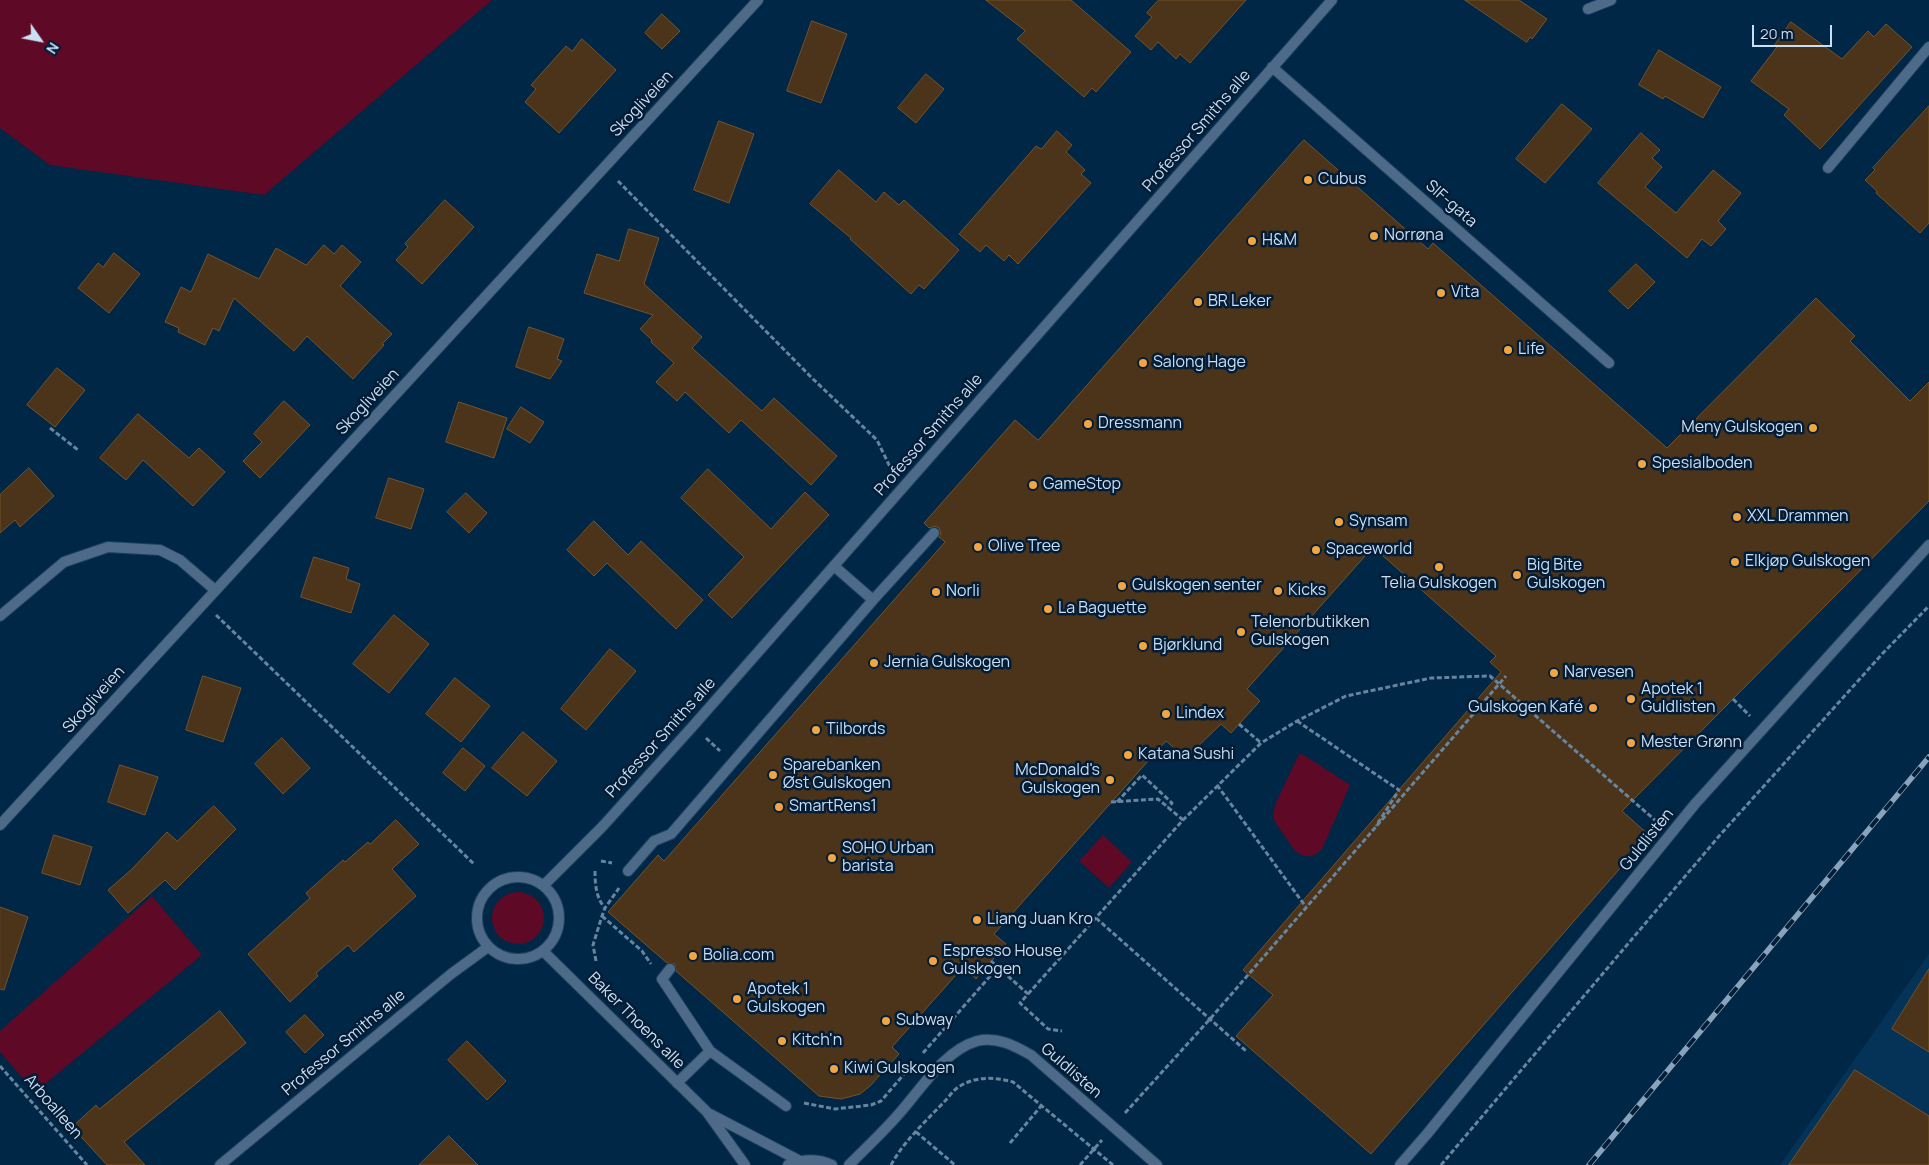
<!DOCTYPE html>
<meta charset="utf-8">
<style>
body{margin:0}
#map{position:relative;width:1929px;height:1165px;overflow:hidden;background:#012747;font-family:Manrope,sans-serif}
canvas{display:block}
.north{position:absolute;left:15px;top:15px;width:50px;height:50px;-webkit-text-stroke:4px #031d36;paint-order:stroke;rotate:123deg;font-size:14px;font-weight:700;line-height:20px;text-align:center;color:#cbdff4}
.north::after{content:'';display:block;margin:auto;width:18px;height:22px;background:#cbdff4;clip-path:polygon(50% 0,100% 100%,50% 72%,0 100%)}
.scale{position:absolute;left:1752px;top:25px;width:80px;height:22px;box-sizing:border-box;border:2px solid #cbdff4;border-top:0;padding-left:6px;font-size:15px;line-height:18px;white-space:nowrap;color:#cbdff4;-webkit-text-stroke:4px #031d36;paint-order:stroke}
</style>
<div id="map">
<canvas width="1929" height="1165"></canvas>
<div class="north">N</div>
<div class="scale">20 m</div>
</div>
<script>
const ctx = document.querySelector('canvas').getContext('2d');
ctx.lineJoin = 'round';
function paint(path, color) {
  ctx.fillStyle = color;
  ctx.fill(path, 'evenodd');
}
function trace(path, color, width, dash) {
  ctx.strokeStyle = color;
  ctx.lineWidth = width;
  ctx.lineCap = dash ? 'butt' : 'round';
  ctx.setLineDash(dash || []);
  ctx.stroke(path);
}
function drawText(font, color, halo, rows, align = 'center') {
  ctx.font = font + ' Manrope,sans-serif';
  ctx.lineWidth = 5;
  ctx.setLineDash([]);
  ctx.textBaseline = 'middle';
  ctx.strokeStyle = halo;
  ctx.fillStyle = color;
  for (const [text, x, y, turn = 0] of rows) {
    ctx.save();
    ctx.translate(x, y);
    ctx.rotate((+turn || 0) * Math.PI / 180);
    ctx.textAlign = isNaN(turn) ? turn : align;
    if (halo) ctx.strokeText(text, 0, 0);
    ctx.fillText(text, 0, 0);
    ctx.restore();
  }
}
paint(new Path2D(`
 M1929 954V1165H1780Z`), '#043357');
paint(new Path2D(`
 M0 0H492L264 195 50 165 0 128Z
 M1299 754 1304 755 1350 785 1323 847C1316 858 1305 859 1295 851L1275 822 1273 816 1275 805Z
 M1103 835 1132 862 1109 888 1079 861Z
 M492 918a26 26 0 1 1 52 0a26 26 0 1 1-52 0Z
 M152 896 202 955 35 1092 0 1052V1031Z`), '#5e0925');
const building = new Path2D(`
 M986 0H1071L1131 52 1096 92 1092 88 1084 97 1017 39 1025 31Z
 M1159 0H1246L1190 63 1180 54 1176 59 1158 42 1151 50 1135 36 1152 17 1147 13Z
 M1465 0H1519L1547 19 1532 39 1530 37 1527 42Z
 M662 14 680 31 662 49 645 33Z
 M812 21 847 34 821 103 787 91Z
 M1791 22 1842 59 1868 31 1874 37 1886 24 1912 47 1820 149 1784 115 1789 109 1751 81 1777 47 1775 45Z
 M582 39 616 70 559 133 525 102 536 89 531 85 566 46 572 51Z
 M1659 50 1721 87 1703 118 1665 96 1663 99 1639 85Z
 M926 74 944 89 916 123 898 108Z
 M1562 104 1592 129 1545 183 1516 159Z
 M1929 106V223L1920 233 1876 193 1877 191 1865 180 1875 170 1873 168Z
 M719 121 754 134 729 203 694 190Z
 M1057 131 1072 145 1066 152 1085 170 1081 174 1091 183 1018 264 1009 255 1004 261 986 245 980 252 959 234 1036 146 1041 149Z
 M1641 133 1660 150 1652 158 1662 167 1645 187 1676 213 1713 170 1741 193 1718 221 1726 229 1711 246 1702 239 1687 258 1598 183Z
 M1304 140 1428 249 1433 243 1667 448 1816 298 1855 336 1850 341 1910 401 1929 382V501L1622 811 1649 835 1371 1154 1236 1036 1273 995 1243 970 1501 672 1490 662 1496 656 1373 547 1247 689 1260 701 1231 733 1221 724 1186 758 1166 741 994 934 1006 944 976 979 963 967 892 1047 899 1054 870 1086 860 1094 841 1099 819 1096 676 971 675 964 667 963 608 912 658 855 664 861 945 542 939 537 941 534 939 528 935 526 929 528 924 523 1015 420 1038 440Z
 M839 170 876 202 884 192 899 205 904 200 959 250 924 289 919 285 911 294 850 239 851 238 810 204Z
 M445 200 474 227 422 284 396 260 408 247 405 244Z
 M629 229 659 238 644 284 702 337 692 348 762 411 774 398 837 456 811 485 741 420 729 433 685 392 677 401 656 382 674 363 651 342 652 340 640 329 653 315 584 293 597 254 619 261Z
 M324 245 334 254 342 245 361 262 340 286 392 334 382 344 384 345 353 379 307 336 294 351 234 298 219 331 213 328 205 345 178 332 179 328 165 322 181 287 191 292 208 254 259 279 276 248 306 265Z
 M114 253 140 274 109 313 78 288 98 263 103 267Z
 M1636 264 1655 282 1628 309 1609 291Z
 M529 327 564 339 557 359 562 361 550 379 516 367Z
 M57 368 85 390 55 427 27 405Z
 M284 401 310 425 260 478 243 461 262 442 254 434Z
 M459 402 507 418 494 458 446 442Z
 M521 407 544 422 530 443 507 429Z
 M138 414 189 458 199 448 225 472 193 506 143 460 126 480 100 458Z
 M29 468 54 496 20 527 15 520 0 533V495Z
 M708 469 771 529 805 492 829 515 732 618 708 595 744 557 681 498Z
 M389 478 424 489 411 529 376 518Z
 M466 493 487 513 469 533 447 512Z
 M594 521 628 555 641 541 703 600 676 629 607 563 594 576 567 550Z
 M314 557 349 568 346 579 360 584 351 613 301 597Z
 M394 615 429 644 389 693 353 664Z
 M610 649 636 671 586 730 561 709Z
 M203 676 241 688 223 742 186 730Z
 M455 678 490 706 461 742 426 714Z
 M523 732 557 761 527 796 492 768Z
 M282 738 310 768 283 794 255 764Z
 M463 748 485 766 465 791 443 773Z
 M120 765 158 777 145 815 108 802Z
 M214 806 236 829 175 890 165 880 128 913 108 890 132 869 167 832 177 841Z
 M396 820 419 844 392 869 416 896 354 952 348 945 316 973 318 976 290 1002 248 954 310 898 306 893 343 860 345 862 368 842 370 844Z
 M54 835 92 847 80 885 42 873Z
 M0 907 28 917 4 990 0 989Z
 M1929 969V1052L1892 1029Z
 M220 1011 246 1043 124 1142 145 1165H107L72 1127 96 1105 99 1109Z
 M305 1015 324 1035 305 1053 286 1032Z
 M467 1041 506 1081 487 1100 448 1060Z
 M1855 1070 1929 1116V1165H1789Z
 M449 1136 478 1165H419Z`);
paint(building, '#4b3419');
trace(building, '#75532b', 1);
const service = new Path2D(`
 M1588 9 1611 0
 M1828 168 1929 47
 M834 566 873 600 934 533
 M628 871 654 841 671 834 873 600
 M670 969 662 979 710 1051
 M677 1083 710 1051 786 1106`);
const minor = new Path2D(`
 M1272 67 1609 363
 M0 616 64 562 108 547 160 550 180 560 215 590
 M0 825 758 0
 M477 918a41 41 0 1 1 82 0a41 41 0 1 1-82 0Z
 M544 885 603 826 693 726 1332 0
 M543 951 707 1112 745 1165
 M710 1114 800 1161
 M220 1165 451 974 488 947
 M788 1165C803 1159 817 1158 832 1165
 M849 1165C865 1149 882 1133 897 1116 920 1091 943 1051 977 1041 997 1036 1015 1046 1031 1055L1157 1165
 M1400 1165 1427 1134 1695 804 1929 545`);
trace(service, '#1d415f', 12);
trace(minor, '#1d415f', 12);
trace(new Path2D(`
 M618 181 813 379 877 440 892 471
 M50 428 78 450
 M216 615 475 865
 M1733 699 1750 716
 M1297 721 1399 790 1376 826
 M1239 724 1261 743
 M706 738 720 751
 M1217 785 1306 907
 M1111 802 1158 799 1183 820
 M1117 802 1142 775 1172 803 1168 808
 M601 861 612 863
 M595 871C595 884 596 898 605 908
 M602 916 642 951 651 964
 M1096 918 1246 1051
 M596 961 593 945 602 916 605 908 619 888
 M991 961 1028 994 1020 1003 1048 1029 1062 1031
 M1028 994 1183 820 1261 743 1297 721 1346 696 1431 678 1490 676 1656 821
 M923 1053 998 967
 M0 1066 87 1165
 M804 1103 835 1109 871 1105 881 1101 905 1073
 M1125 1113 1210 1019 1506 676
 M916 1132 955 1165
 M1010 1143 1042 1105
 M891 1165C904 1141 925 1122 944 1102 949 1097 954 1089 960 1086 977 1076 995 1077 1013 1082L1113 1165
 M1080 1165 1102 1140
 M1441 1165 1720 835 1883 653 1929 606`), '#68859f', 3, [5, 2.5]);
trace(service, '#4d6b89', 10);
trace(minor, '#4d6b89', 10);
const rail = new Path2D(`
 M1589 1165 1929 757`);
trace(rail, '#8aa3bc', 5.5);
trace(rail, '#031d36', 4, [11]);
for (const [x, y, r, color] of [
 [1308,180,5,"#f2a541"],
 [1374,236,5,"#f2a541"],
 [1252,241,5,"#f2a541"],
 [1441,293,5,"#f2a541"],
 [1198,302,5,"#f2a541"],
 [1508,350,5,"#f2a541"],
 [1143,363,5,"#f2a541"],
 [1088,424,5,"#f2a541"],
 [1813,428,5,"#f2a541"],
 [1642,464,5,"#f2a541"],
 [1033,485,5,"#f2a541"],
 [1737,517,5,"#f2a541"],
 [1339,522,5,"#f2a541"],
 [978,547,5,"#f2a541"],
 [1316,550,5,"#f2a541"],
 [1735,562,5,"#f2a541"],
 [1439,567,5,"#f2a541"],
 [1517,575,5,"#f2a541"],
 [1122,586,5,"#f2a541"],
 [1278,591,5,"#f2a541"],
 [936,592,5,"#f2a541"],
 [1048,609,5,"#f2a541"],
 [1241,632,5,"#f2a541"],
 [1143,646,5,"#f2a541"],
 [874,663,5,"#f2a541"],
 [1554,673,5,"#f2a541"],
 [1631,699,5,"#f2a541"],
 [1593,708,5,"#f2a541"],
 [1166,714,5,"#f2a541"],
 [816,730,5,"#f2a541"],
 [1631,743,5,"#f2a541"],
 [1128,755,5,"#f2a541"],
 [773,775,5,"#f2a541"],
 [1110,780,5,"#f2a541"],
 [779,807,5,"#f2a541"],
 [832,858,5,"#f2a541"],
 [977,920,5,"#f2a541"],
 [693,956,5,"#f2a541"],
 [933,961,5,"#f2a541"],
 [737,999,5,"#f2a541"],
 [886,1021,5,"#f2a541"],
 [782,1041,5,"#f2a541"],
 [834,1069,5,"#f2a541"]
]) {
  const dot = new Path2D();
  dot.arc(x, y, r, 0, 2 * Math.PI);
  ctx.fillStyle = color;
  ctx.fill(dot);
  trace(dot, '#031d36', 2);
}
drawText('16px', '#cbdff4', '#031d36', [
 ["Skogliveien",642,104,-47],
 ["Professor Smiths alle",1197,131,-49],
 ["SIF-gata",1451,204,41],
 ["Skogliveien",368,402,-47],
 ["Professor Smiths alle",929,435,-49],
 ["Skogliveien",94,700,-48],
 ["Professor Smiths alle",661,738,-48],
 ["Guldlisten",1647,840,-51],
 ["Baker Thoens alle",636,1021,45],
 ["Professor Smiths alle",344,1043,-40],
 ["Guldlisten",1071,1071,41],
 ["Arboalleen",53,1107,49]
]);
drawText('16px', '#cbdff4', '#031d36', [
 ["Cubus",1318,180],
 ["Norrøna",1384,236],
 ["H&M",1262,241],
 ["Vita",1451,293],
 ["BR Leker",1208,302],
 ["Life",1518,350],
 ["Salong Hage",1153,363],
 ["Dressmann",1098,424],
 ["Meny Gulskogen",1803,428,"right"],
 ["Spesialboden",1652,464],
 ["GameStop",1043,485],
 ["XXL Drammen",1747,517],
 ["Synsam",1349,522],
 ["Olive Tree",988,547],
 ["Spaceworld",1326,550],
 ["Elkjøp Gulskogen",1745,562],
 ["Big Bite",1527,566],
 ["Gulskogen",1527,584],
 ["Telia Gulskogen",1439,584,"center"],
 ["Gulskogen senter",1132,586],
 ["Kicks",1288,591],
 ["Norli",946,592],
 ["La Baguette",1058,609],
 ["Telenorbutikken",1251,623],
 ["Gulskogen",1251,641],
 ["Bjørklund",1153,646],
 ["Jernia Gulskogen",884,663],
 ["Narvesen",1564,673],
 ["Apotek 1",1641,690],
 ["Guldlisten",1641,708],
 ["Gulskogen Kafé",1583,708,"right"],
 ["Lindex",1176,714],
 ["Tilbords",826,730],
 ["Mester Grønn",1641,743],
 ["Katana Sushi",1138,755],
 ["Sparebanken",783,766],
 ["Øst Gulskogen",783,784],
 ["McDonald's",1100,771,"right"],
 ["Gulskogen",1100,789,"right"],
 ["SmartRens1",789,807],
 ["SOHO Urban",842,849],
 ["barista",842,867],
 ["Liang Juan Kro",987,920],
 ["Espresso House",943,952],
 ["Gulskogen",943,970],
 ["Bolia.com",703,956],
 ["Apotek 1",747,990],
 ["Gulskogen",747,1008],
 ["Subway",896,1021],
 ["Kitch'n",792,1041],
 ["Kiwi Gulskogen",844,1069]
], 'left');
</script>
